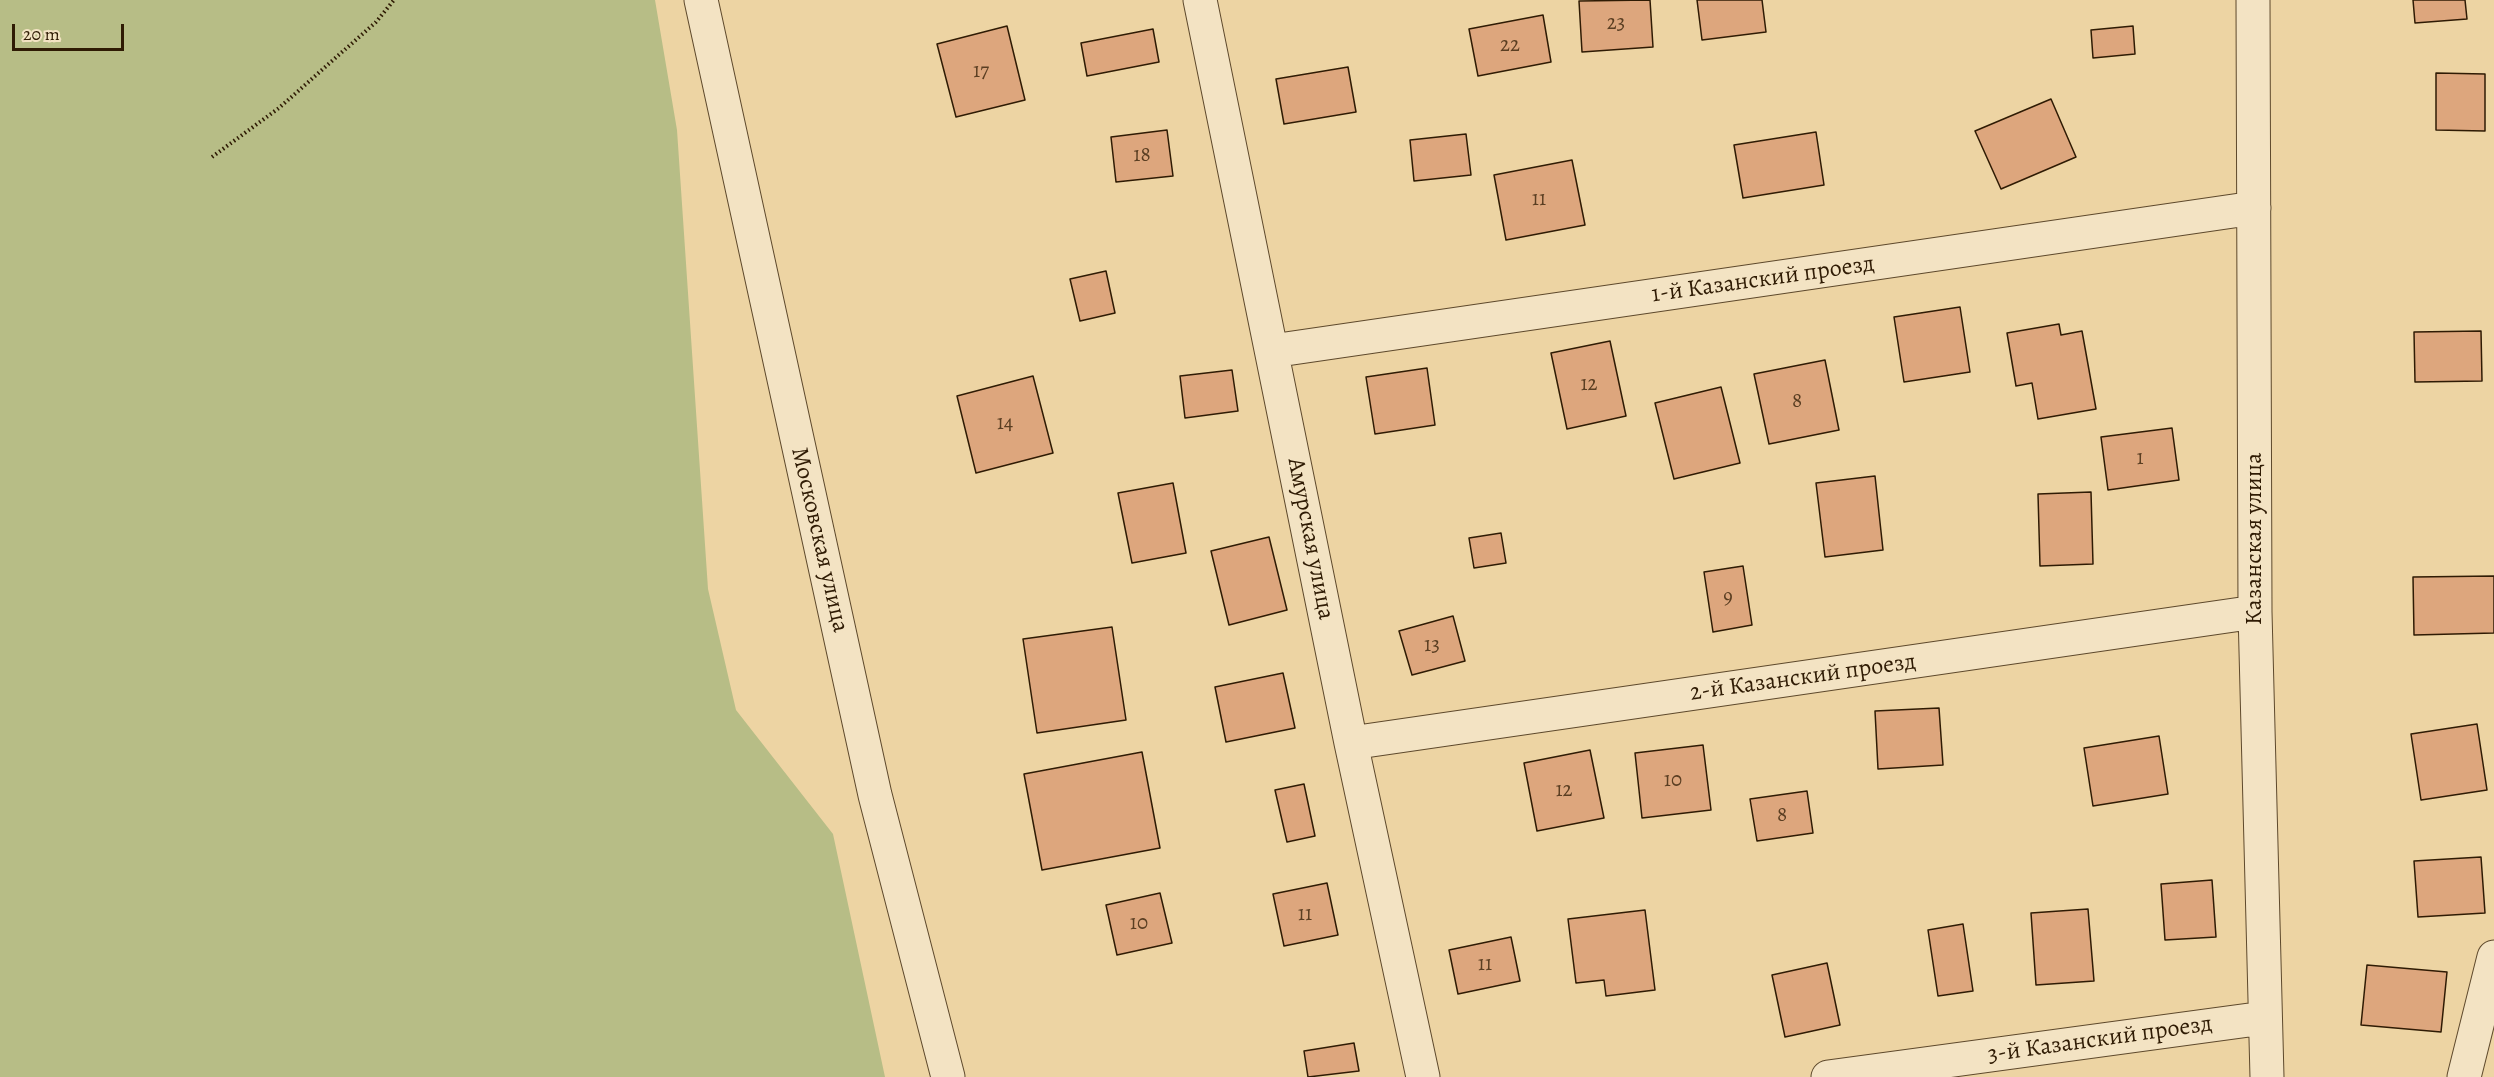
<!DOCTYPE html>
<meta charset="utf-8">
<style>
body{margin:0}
#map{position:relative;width:2494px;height:1077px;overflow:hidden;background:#edd4a3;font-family:Alegreya,serif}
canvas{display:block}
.scale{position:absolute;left:12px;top:24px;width:112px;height:27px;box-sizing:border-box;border:3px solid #2f1b04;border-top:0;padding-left:8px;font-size:18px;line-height:21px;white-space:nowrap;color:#2f1b04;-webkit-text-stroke:4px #f3e3c3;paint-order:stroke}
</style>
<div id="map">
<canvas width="2494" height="1077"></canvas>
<div class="scale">20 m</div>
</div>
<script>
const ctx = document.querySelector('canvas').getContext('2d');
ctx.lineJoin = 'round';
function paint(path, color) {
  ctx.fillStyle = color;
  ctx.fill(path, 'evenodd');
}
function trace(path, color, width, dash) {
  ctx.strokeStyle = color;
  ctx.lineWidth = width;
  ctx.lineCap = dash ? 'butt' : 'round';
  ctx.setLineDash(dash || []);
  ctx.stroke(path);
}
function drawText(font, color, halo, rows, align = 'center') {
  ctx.font = font + ' Alegreya,serif';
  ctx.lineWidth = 6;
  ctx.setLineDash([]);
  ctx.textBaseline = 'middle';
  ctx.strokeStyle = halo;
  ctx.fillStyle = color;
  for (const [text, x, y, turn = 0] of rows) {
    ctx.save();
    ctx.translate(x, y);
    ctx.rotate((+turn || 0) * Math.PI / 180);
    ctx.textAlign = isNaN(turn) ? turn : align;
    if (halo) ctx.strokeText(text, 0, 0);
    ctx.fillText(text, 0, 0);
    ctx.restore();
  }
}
paint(new Path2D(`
 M0 0H655L677 130 708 589 736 710 833 834 885 1077H0Z`), '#b7bd86');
const building = new Path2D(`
 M1650 0 1653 47 1582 52 1579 1Z
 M1697 0H1762L1766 32 1702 40Z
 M2413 0H2465L2467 19 2415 23Z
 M1543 15 1551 62 1478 76 1469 29Z
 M1007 26 1025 100 956 117 937 44Z
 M2133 26 2135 54 2093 58 2091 30Z
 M1153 29 1159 62 1087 76 1081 43Z
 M1348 67 1356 112 1284 124 1276 79Z
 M2436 73 2485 74V131L2436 130Z
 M2051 99 2076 157 2001 189 1975 131Z
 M1167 130 1173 176 1116 182 1111 137Z
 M1816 132 1824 185 1743 198 1734 145Z
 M1466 134 1471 175 1414 181 1410 140Z
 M1572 160 1585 225 1506 240 1494 175Z
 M1106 271 1115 313 1080 321 1070 279Z
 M1960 307 1970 372 1904 382 1894 317Z
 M2059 324 2061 335 2082 331 2096 409 2038 419 2032 383 2016 386 2007 333Z
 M2481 331 2482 381 2415 382 2414 332Z
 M1610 341 1626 416 1567 429 1551 353Z
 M1825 360 1839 430 1769 444 1754 374Z
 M1427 368 1435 425 1375 434 1366 377Z
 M1232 370 1238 411 1185 418 1180 376Z
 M1033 376 1053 453 976 473 957 396Z
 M1721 387 1740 463 1674 479 1655 403Z
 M2172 428 2179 480 2108 490 2101 437Z
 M1875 476 1883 550 1825 557 1816 483Z
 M1173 483 1186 553 1132 563 1118 493Z
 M2091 492 2093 564 2040 566 2038 494Z
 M1501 533 1506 563 1474 568 1469 538Z
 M1269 537 1287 610 1229 625 1211 551Z
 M1743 566 1752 625 1713 632 1704 572Z
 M2494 576V633L2414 635 2413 577Z
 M1453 616 1465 661 1412 675 1399 631Z
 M1112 627 1126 720 1037 733 1023 639Z
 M1283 673 1295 728 1226 742 1215 687Z
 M1939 708 1943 765 1878 769 1875 711Z
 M2477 724 2487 790 2421 800 2411 734Z
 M2159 736 2168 794 2093 806 2084 748Z
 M1703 745 1711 810 1642 818 1635 753Z
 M1590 750 1604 818 1537 831 1524 763Z
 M1142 752 1160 848 1042 870 1024 774Z
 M1304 784 1315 836 1287 842 1275 790Z
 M1807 791 1813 833 1757 841 1750 799Z
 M2481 857 2485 913 2418 917 2414 861Z
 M2212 880 2216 937 2165 940 2161 884Z
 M1327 883 1338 935 1284 946 1273 894Z
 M1160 893 1172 943 1117 955 1106 905Z
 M2088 909 2094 981 2036 985 2031 913Z
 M1645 910 1655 990 1606 996 1604 980 1576 983 1568 919Z
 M1963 924 1973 991 1938 996 1928 930Z
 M1511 937 1520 981 1458 994 1449 950Z
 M1827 963 1840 1025 1785 1037 1772 975Z
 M2367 965 2447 972 2441 1032 2361 1025Z
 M1354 1043 1359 1071 1308 1077 1304 1051Z`);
paint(building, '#dda67d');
trace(building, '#2f1b04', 1.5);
const street = new Path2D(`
 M701 0 875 795 948 1077
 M1200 0 1351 743 1423 1077
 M2253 0 2255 612 2267 1077
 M1272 351 2254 208
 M1351 743 2255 612
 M1828 1077 2264 1018
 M2464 1077 2494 957`);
trace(street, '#5e492c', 35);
trace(new Path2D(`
 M212 157 279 108 376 22 394 0`), '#2f1b04', 4, [1.5, 3]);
trace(street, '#f3e3c3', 33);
drawText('21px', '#5a3e22', null, [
 ["23",1616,24],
 ["22",1510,46],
 ["17",981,72],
 ["18",1142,156],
 ["11",1539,200],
 ["12",1589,385],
 ["8",1797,402],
 ["14",1005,424],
 ["1",2140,459],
 ["9",1728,598],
 ["13",1432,646],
 ["10",1673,781],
 ["12",1564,791],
 ["8",1782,816],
 ["11",1305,915],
 ["10",1139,924],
 ["11",1485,965]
]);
drawText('24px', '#2f1b04', '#f3e3c3', [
 ["1-й Казанский проезд",1763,280,-8],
 ["Амурская улица",1310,539,79],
 ["Казанская улица",2255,539,-90],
 ["Московская улица",819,540,77],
 ["2-й Казанский проезд",1803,678,-8],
 ["3-й Казанский проезд",2100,1040,-8]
]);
</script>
